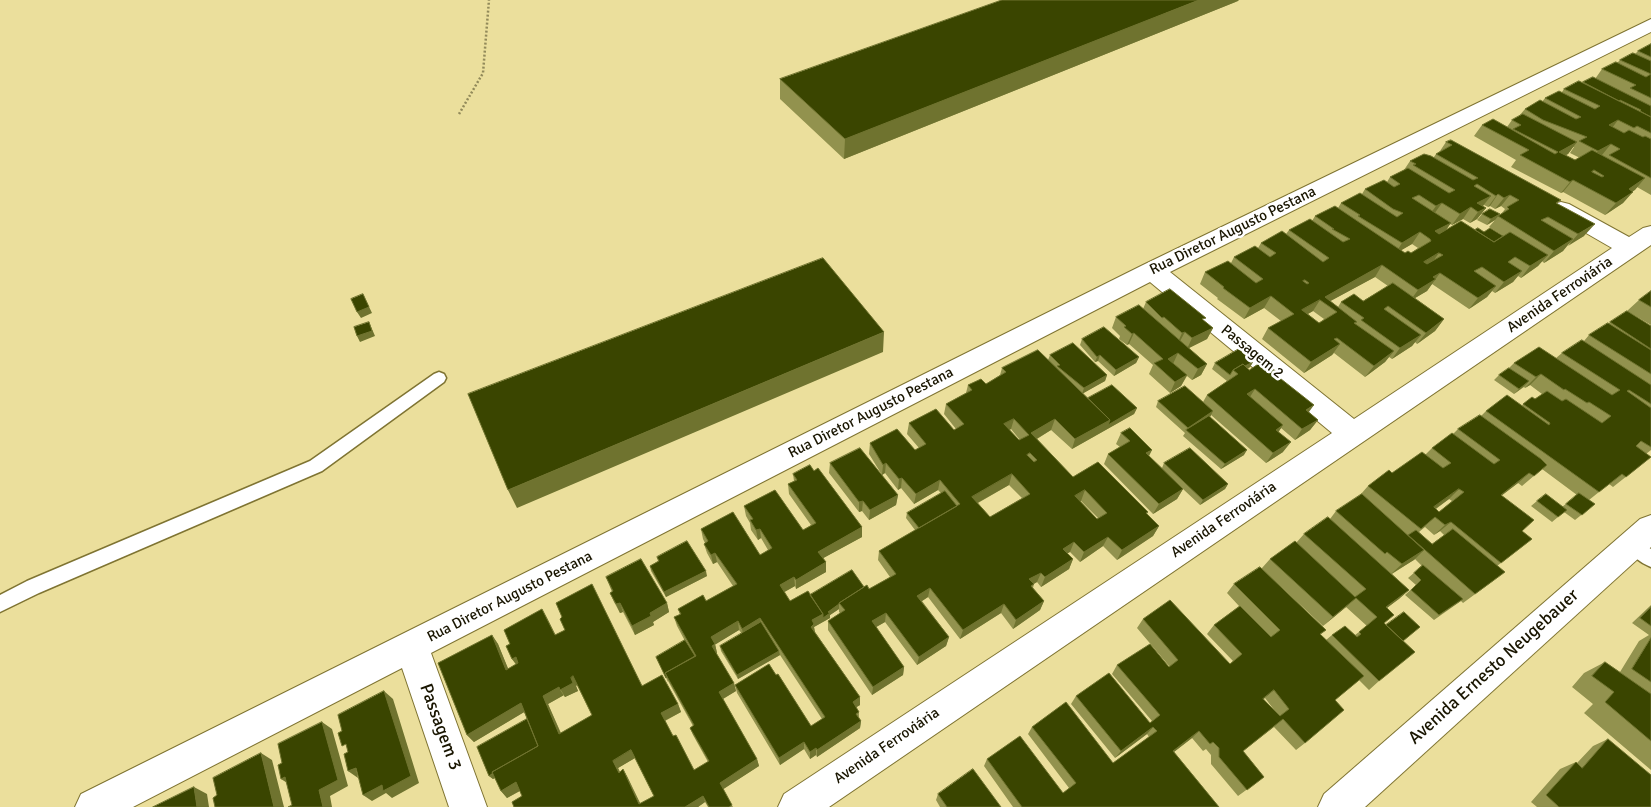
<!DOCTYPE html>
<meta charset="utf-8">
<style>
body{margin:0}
canvas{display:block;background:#ebdf9c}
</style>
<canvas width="1651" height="807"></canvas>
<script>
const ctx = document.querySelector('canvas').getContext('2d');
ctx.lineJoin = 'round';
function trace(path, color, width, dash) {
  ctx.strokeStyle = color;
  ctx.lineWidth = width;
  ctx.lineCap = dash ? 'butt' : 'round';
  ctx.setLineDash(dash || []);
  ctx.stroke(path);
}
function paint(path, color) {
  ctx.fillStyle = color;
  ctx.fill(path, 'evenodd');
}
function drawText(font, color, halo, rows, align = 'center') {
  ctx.font = font + ' Signika,sans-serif';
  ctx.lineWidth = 5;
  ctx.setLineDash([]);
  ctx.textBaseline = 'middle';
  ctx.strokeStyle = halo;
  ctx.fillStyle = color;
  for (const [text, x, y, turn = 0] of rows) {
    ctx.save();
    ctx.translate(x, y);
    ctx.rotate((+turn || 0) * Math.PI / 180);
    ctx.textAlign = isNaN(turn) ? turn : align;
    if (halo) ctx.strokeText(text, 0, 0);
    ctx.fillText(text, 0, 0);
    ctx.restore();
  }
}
const lane = new Path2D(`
 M439 372 444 374 446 378 444 382 322 471 39 593 0 612V595L27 581 310 461 434 374Z
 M1632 537 1651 549V567C1641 563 1628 554 1624 544L1626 539Z`);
const street = new Path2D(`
 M1651 19V32L1170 272 1354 419 1612 248 1553 214 1550 209 1553 204 1561 202 1569 204 1629 237 1643 228 1651 226V245L829 807H778L784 794 1332 433 1150 282 431 653 487 807H449L402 668 133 807H75L81 794 1143 265Z`);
const secondary = new Path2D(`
 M1651 515V547L1365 807H1318L1324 794 1640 519Z`);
trace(lane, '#7f7432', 3);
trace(street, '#7f7432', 2);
trace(secondary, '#7f7432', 2);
trace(new Path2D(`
 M459 114 483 73 489 0`), '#928a5a', 2.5, [2, 2]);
paint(lane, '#fff');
paint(street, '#fff');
paint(secondary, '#fff');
paint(new Path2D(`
 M1238 1 844 159 780 99V79Z
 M1651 44V195L1637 187 1633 191 1623 203 1605 215 1563 192 1561 193 1511 167 1516 160 1474 136 1482 125 1507 127 1512 120 1519 116 1525 109 1542 102 1545 98 1562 92 1564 89 1595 79 1602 69 1617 63 1620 60 1635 54 1638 51ZM1573 147H1574L1570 153 1580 158 1575 160 1566 155 1568 154Z
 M1446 142 1558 204 1584 236 1567 245 1563 251 1544 263 1542 261 1538 266 1521 278 1518 276 1513 282 1495 293 1492 291 1487 297 1469 309 1432 284 1427 291 1415 298 1444 319 1435 331 1417 344 1415 342 1412 346 1392 359 1389 357 1385 362 1365 377 1334 353 1332 355 1304 373 1262 339 1268 328 1281 321 1264 308 1244 319 1217 299 1218 298 1200 284 1205 272 1231 263 1234 257 1258 248 1261 243 1286 234 1289 230 1312 221 1315 216 1338 208 1341 203 1362 194 1365 189 1387 182 1390 177 1404 170 1410 161 1434 157 1436 154 1440 151ZM1484 205 1488 207 1490 206 1495 209 1501 206 1505 209 1502 213 1498 216 1482 214 1477 220 1487 225 1495 220 1489 227 1502 235 1475 230H1446L1450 224 1452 225 1463 219 1470 223 1477 219 1486 208 1483 206ZM1412 244 1418 248 1411 253H1405L1401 250ZM1375 277 1388 286 1363 301 1341 302 1338 307 1330 301ZM1313 311 1324 319 1319 323 1308 314Z
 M1651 291V325L1627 311 1639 300Z
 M1146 302 1204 321 1213 328 1207 339 1189 348 1207 364 1201 375 1192 380 1187 376 1181 386 1170 393 1149 374 1153 365 1129 344 1127 345 1119 339 1120 336 1112 328 1116 317 1143 309Z
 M1627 311 1651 326V450L1646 454 1651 457 1613 487 1609 484 1589 500 1595 504 1575 520 1564 512 1552 522 1531 506 1537 501 1562 507 1577 495 1542 469 1522 486 1518 483 1501 496 1522 531 1532 539 1497 566 1493 581 1463 603 1461 601 1434 620 1405 595 1416 585 1408 578 1422 566 1415 559 1392 574 1409 590 1387 608 1384 624 1403 641 1379 681 1369 690 1359 680 1335 700 1305 743 1296 750 1274 727 1243 751 1264 777 1238 796 1211 764V755L1206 749 1203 751 1192 738 1174 752 1219 807H1013L984 766 987 759 1063 793 1069 788 1028 734 1032 727 1113 763 1149 737 1147 734 1115 758 1071 704 1076 696 1150 723 1152 721 1112 674 1117 665 1170 667 1137 628 1143 619 1230 664 1233 661 1207 634 1214 625 1239 606 1227 593 1234 584 1262 568 1270 559 1296 543 1304 534 1330 519 1336 511 1361 494 1368 486 1425 455 1432 448 1453 434 1458 429 1481 416 1486 411 1522 406 1523 404 1535 399 1542 394 1530 385 1525 388 1524 387 1514 394 1494 380 1499 375 1509 368 1514 363 1556 358 1562 353 1584 341 1589 335 1609 323ZM1449 499 1452 501 1439 512 1436 509ZM1425 527 1434 535 1440 531 1444 535 1432 544 1419 532ZM1262 569 1323 626 1346 607 1367 626 1355 635H1332L1326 640 1320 635 1326 630ZM1265 698 1278 715 1264 699Z
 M1082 339 1139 357 1136 363 1114 376 1098 361 1095 362 1080 345Z
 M1073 343 1107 375 1105 381 1083 393 1088 398 1112 385 1137 408 1134 414 1072 449 1051 430 1037 439 1073 477 1098 462 1148 512 1147 514 1159 526 1153 536 1117 560 1103 546 1080 562 1070 552 1067 553 1073 559 1069 569 1041 587 1037 582 1034 584 1033 588 1044 601 1040 610 1013 629 1001 613 960 639 928 597 922 601 949 637 946 646 917 665 885 622 876 627 904 667 903 675 872 695 828 630V621L840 613 839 612V609L830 615V618L814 627 815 632 860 697V705L856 707 859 712V717L861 721 860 728 817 757 816 755 810 759 804 749 780 765 737 693 735 685 769 664 776 675 778 674 811 726 822 719 780 655 738 679 721 651 720 646 742 634 739 630 715 644 717 653H716L734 683 736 691 723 699 757 759 759 766 723 789 733 807H708L705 802 698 807H514L512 802 522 796 520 791 507 798 501 791 495 778 493 779 489 776 477 747 527 719 524 712 474 742 467 735 438 663 492 635 498 644 508 669 516 664 512 659 506 646 510 644 504 630 542 609 555 635 565 630 560 619 562 617 556 603 592 584 642 686 662 675 678 704 681 712 665 721 673 736 676 735 694 770 708 762 693 735 690 728 693 726 668 681V682L656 657 685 641 677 626 674 617 680 615 678 609 703 595 706 601 733 586 717 562 713 564 707 553 704 544 705 543 703 539 701 529 733 512 760 555 768 550 761 538 758 540 751 530 750 523 746 516 744 506 775 490 803 530 811 525 789 494 788 484 794 481 793 474 810 465 814 471 818 468 862 527V537L823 558 826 562V572L796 589 795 586 784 592 790 601 808 591 810 595 852 570 864 587 867 585 869 589 890 577 878 560 879 551 915 530 906 518 907 513 941 493 938 490 914 504 901 488 898 490 885 473 882 475 869 454 870 443 897 429 915 450 919 448 907 434 909 423 936 409 954 430 956 429 944 414 946 404 966 393 968 385 981 379 986 384 1000 375 1002 368 1038 350 1048 360 1050 355ZM1011 429 1020 440H1019L1009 430ZM1009 485 1022 498 990 517 978 503ZM1080 501H1081L1098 518 1097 519ZM577 685 592 715 561 733 548 704 564 695 565 697 578 691 576 686ZM635 758 654 796 640 804 623 769 620 772 618 768Z
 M1253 362 1250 367 1248 369 1249 370 1278 373 1276 375 1309 412 1318 420 1310 430 1295 440 1281 428 1278 432 1283 452 1266 463 1211 415 1210 417 1244 455 1221 469 1183 436 1185 433 1156 407 1158 401 1203 402 1207 395 1227 381 1212 369 1215 363Z
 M1121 433 1149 456 1162 468 1164 463 1228 484 1225 489 1200 505 1183 489 1177 499 1153 514 1104 464 1108 454 1120 447 1116 444Z
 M830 463 898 495 896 505 869 520 862 511 859 512 829 473Z
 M657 557 707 576 666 597 651 571 650 566 658 561Z
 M606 577 667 603 669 612 653 622 654 625 635 635 623 612 620 613 614 602 610 593 612 592Z
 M1651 605V770L1584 713 1593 704 1572 687 1584 673 1605 662 1620 672 1639 641 1649 635 1632 623Z
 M1608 739 1651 807H1537L1531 802 1560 769 1576 762 1577 763 1593 746Z
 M938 794 1001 807H940L936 800Z`), '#92924e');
paint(new Path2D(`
 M1199 0H1239L1238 1 844 159 845 139Z
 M1618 120 1609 132V125Z
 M1577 142 1568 154 1550 163 1559 152Z
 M1611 144 1602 155 1588 163 1598 151Z
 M1645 178 1635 190 1618 201 1629 189Z
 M1573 180 1563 192 1561 193 1570 182Z
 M1633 192 1623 203 1605 215 1616 203Z
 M1498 194 1490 206 1488 207 1496 196Z
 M1510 195 1501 206 1495 209 1504 198Z
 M1491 196 1482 207 1477 203Z
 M1442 203 1434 214 1428 217 1436 206Z
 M1471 207 1463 219 1452 225 1460 214Z
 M1486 208 1477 219 1470 223 1478 212Z
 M1500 214 1495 220 1487 225 1491 219Z
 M1451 223 1443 234 1431 240 1435 231Z
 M1595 224 1584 236 1568 246 1578 234Z
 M1420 232 1412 244 1395 254 1402 243Z
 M1573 239 1563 251 1544 263 1554 251Z
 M1439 253 1431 264 1416 273 1424 262Z
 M1548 255 1538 266 1521 278 1530 266Z
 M1382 265 1375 277 1325 304V297Z
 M1522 271 1513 282 1495 293 1504 282Z
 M1440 273 1427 291 1410 301 1418 290 1433 277Z
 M1496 286 1487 297 1469 309 1478 298Z
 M363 294 372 313 361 318 357 312Z
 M1271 296 1264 308 1244 319 1250 308Z
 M1320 300 1313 311 1295 321 1302 310Z
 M1444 319 1435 331 1417 344 1426 333Z
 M369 322 375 336 360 342 357 336Z
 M1213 328 1207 339 1187 349 1192 338Z
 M884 332 883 352 517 508 508 490Z
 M1185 332 1179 343 1177 344 1182 333Z
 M1134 333 1129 344 1127 345 1132 334Z
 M1421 335 1412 346 1392 359 1400 348Z
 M1340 344 1332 355 1304 373 1311 362Z
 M1394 351 1385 362 1365 377 1374 366Z
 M1178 353 1173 364 1168 359Z
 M1100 355 1098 361 1095 362 1097 357Z
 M1139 357 1136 363 1114 376 1116 370Z
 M1253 362 1250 367 1238 375V374L1236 372Z
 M1207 364 1201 375 1192 380 1198 369Z
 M1541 374 1530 385 1525 388 1536 377Z
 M1107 375 1105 381 1082 394 1084 388Z
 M1187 375 1181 386 1170 393 1175 382Z
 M1529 381 1523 387 1514 394 1519 389Z
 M1255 389 1248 400 1247 394Z
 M1314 405 1306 416V410Z
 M1137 408 1134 414 1072 449 1075 439 1110 420Z
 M1213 411 1210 417 1187 431 1188 428Z
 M1014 419 1011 429 1001 435 1004 424Z
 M1055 419 1051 430 1028 444 1031 433Z
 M1318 420 1310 430 1295 440 1302 429Z
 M1283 425 1276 436V430Z
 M1291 442 1283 452 1266 463 1273 453Z
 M1152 450 1147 460 1146 453Z
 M1247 450 1244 455 1221 469 1225 464Z
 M886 463 885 473 882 475 883 465Z
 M1529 473 1518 483 1489 505 1501 495Z
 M1012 474 1009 485 970 507 972 497Z
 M902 478 901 488 898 490 899 479Z
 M940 480 938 490 914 504 916 494Z
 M1228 484 1225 489 1200 505 1203 500Z
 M1183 489 1177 499 1153 514 1159 504Z
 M1459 489 1449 499 1424 517 1434 507Z
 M1085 490 1081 501 1071 507 1075 496Z
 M898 495 896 505 869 520 870 510Z
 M863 501 862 511 859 512V502Z
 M1451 522 1440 531 1434 535 1445 525Z
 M1159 526 1153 536 1117 560 1122 550Z
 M862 527V537L818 561V552Z
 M760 529 761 538 758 540 756 530Z
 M1108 537 1103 546 1080 562 1084 552Z
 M1074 542 1070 552 1059 558 1063 549Z
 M1424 550 1414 560 1391 574 1402 564Z
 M715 553 717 562 713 564 711 555Z
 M1073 559 1069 569 1041 587 1045 577Z
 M826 562V572L796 589V580Z
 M706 571 707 576 666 597 664 592Z
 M1041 573 1037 582 1026 588 1029 579Z
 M794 577 795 586 781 594 780 585Z
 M930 588 928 597 916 605 917 596Z
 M1409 590 1399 599 1376 616 1386 607Z
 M1356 598 1346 607 1323 626 1333 617Z
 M1044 601 1040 610 1013 629 1016 620Z
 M620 603 623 612 620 613 616 604Z
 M667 603 669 612 653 622 654 625 635 635 632 626 650 613Z
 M839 604V609L830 615V618L814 627 815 633 811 636 812 620 828 612Z
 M1004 604 1001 613 960 639 963 630Z
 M542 609 547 618 560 644 555 635Z
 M886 613 885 622 871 630 872 621Z
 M760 618 762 627 744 637 742 629Z
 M738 621 739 630 713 646 711 637Z
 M492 635 498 644 512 678 506 670Z
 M949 637 946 646 917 665 919 657Z
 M715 644 717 653 714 655 712 646Z
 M779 651 780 655 738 679 737 675Z
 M516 657 522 665 518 667 512 659Z
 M904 667 903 675 872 695 873 687Z
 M573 676 578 684 576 686 578 691 565 697 560 690 571 678Z
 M734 683 736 691 721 700 719 692Z
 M559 687 564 695 548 704 564 741 559 734 543 696Z
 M384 691 393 699 419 783 392 798 386 793 372 801 363 795Z
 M860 697V705L852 710 853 702Z
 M521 703 526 711 474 742 467 735Z
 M678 704 681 712 664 721 661 713Z
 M861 721 860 728 817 757V750Z
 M322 722 332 729 348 786 330 796 332 807H323L319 790Z
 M1153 727 1147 734 1115 758 1121 751Z
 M1199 731 1192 738 1166 758 1173 751Z
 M804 742V749L780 765 779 758Z
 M816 748V755L810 759V752Z
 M543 750 493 779 489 776Z
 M631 750 635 758 618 768 623 779 613 761Z
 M261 753 272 760 284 807H274Z
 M757 759 759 766 722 790 720 783Z
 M356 768 358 778 348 771Z
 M623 769 627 776 642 807H641Z
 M285 777 292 786 281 779Z
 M516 782 523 789 507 798 501 791Z
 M194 787 207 794 209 807H197Z
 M703 796 705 802 698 807H685Z`), '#6f732f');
const building = new Path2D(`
 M1002 0H1199L845 139 780 79Z
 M1651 44V57L1638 51Z
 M1633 53 1651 61V74L1620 60Z
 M1616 62 1646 77 1651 74V98L1630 88 1636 85 1602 69Z
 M1593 77 1651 106V117L1640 111 1641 110 1620 100 1619 101 1583 82Z
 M1579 81 1651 117V133L1637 126 1634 128 1618 120 1609 125 1624 133 1629 130 1643 137 1645 136 1651 139V178L1609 155 1620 149 1611 144 1598 151 1579 141 1587 137 1543 120 1525 109 1540 100 1576 119 1581 117 1545 98 1559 91 1595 109 1600 106 1564 89Z
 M1523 114 1577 142 1559 152 1575 160 1592 150 1645 178 1629 189 1633 192 1616 203 1573 180 1570 182 1520 155 1529 150 1482 125 1493 119 1555 154 1558 152 1513 129 1521 125 1512 120ZM1594 170 1604 176 1602 177 1592 172Z
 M1451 140 1561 200 1556 203 1595 224 1578 234 1548 217 1541 220 1573 239 1554 251 1498 216 1509 209 1507 207 1519 200 1510 195 1504 198 1498 194 1496 196 1477 184 1474 186 1491 196 1477 203 1486 208 1478 212 1471 207 1460 214 1442 203 1436 206 1419 195 1412 198 1451 223 1435 231 1439 234 1461 221 1494 242 1510 232 1548 255 1530 266 1515 257 1508 262 1522 271 1504 282 1482 267 1474 271 1496 286 1478 298 1440 273 1433 277 1436 279 1418 290 1382 265 1325 297 1357 322 1354 323 1394 351 1374 366 1337 338 1334 339 1340 344 1311 362 1268 328 1294 314 1271 296 1250 308 1223 288 1224 287 1205 272 1228 261 1256 283 1263 279 1234 257 1255 246 1270 257 1276 253 1261 243 1282 231 1323 262 1329 258 1289 230 1310 219 1343 242 1350 239 1332 229H1334L1315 216 1335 206 1405 253 1408 251 1411 253 1431 241 1430 239 1420 232 1402 243 1358 216 1360 215 1341 203 1360 193 1397 217 1403 213 1393 209 1365 189 1384 180 1394 187 1400 184 1390 177 1408 168 1449 193 1455 190 1413 165 1416 164 1410 161 1424 154 1431 156 1473 180 1478 178 1436 154 1452 145 1446 142ZM1439 253 1443 255 1427 264 1424 262ZM1305 280 1309 283 1307 284 1303 281ZM1320 300 1337 312 1319 323 1302 310Z
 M1490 209 1500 214 1491 219 1482 214Z
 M1478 228 1484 232 1490 228 1503 236 1494 242 1475 230Z
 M823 258 884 332 508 490 468 394Z
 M1393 283 1444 319 1426 333 1388 306 1384 309 1421 335 1400 348 1361 320 1364 318 1341 302 1354 294 1363 301Z
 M1170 289 1206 318 1202 319 1213 328 1192 338 1185 332 1182 333 1164 317 1162 318 1146 302Z
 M1651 291V307L1639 300Z
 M363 294 369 307 357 312 351 299Z
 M1139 305 1207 364 1198 369 1178 353 1168 359 1187 375 1175 382 1154 363 1163 359 1134 333 1132 334 1124 327 1126 326 1116 317Z
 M1627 311 1651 326V349L1610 322Z
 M369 322 372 331 357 336 354 327Z
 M1608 323 1651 350V374L1589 335Z
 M1104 327 1139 357 1116 370 1100 355 1097 357 1082 339Z
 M1582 340 1651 385V404L1629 390 1627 391 1651 408V447L1641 441 1636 446 1651 457 1626 477 1622 474 1599 492 1486 411 1507 395 1549 425 1550 423 1523 404 1532 397 1535 399 1547 391 1562 401 1566 399 1602 423 1611 416 1589 402 1587 403 1565 389 1564 390 1541 374 1536 377 1514 363 1539 347 1612 395 1620 390 1562 353Z
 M1073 343 1107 375 1084 388 1057 366 1060 365 1050 355Z
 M1239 349 1253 362 1245 366 1243 364 1233 370 1230 375 1215 363Z
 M1038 350 1110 420 1075 439 1055 419 1031 433 1073 477 1098 462 1148 512 1146 513 1159 526 1122 550 1108 537 1084 552 1074 542 1063 549 1073 559 1045 577 1041 573 1029 579 1034 584 1031 586 1044 601 1016 620 1004 604 963 630 930 588 917 596 949 637 919 657 886 613 872 621 904 667 873 687 828 621 845 610 839 603 867 585 869 589 896 574 879 551 960 504 940 480 916 494 902 478 899 479 886 463 883 465 870 443 897 429 915 450 926 444 909 423 936 409 954 430 964 424 946 404 972 390 968 385 981 379 986 384 1006 372 1002 368ZM1014 419 1029 435 1019 440 1004 424ZM1030 453 1037 460 1034 462 1027 455ZM1012 474 1030 494 990 517 972 497ZM1085 490 1107 513 1097 519 1075 496Z
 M1263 361 1278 373 1276 375 1314 405 1306 410 1318 420 1302 429 1255 389 1247 394 1283 425 1276 430 1291 442 1273 453 1207 395 1238 374 1233 370 1243 364 1249 370Z
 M1509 368 1529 381 1519 389 1499 375Z
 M1112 385 1137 408 1108 425 1110 420 1088 398Z
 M1185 386 1213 411 1188 428 1158 401Z
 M1480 415 1541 459 1547 465 1534 476 1529 473 1501 495 1534 520 1522 531 1532 539 1501 563 1451 522 1445 525 1435 517 1421 529 1368 486 1389 470 1392 473 1422 452 1443 468 1451 463 1432 448 1452 433 1494 464 1500 460 1458 429ZM1459 489 1464 492 1439 512 1434 507Z
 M1209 416 1247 450 1225 464 1186 430Z
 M1130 428 1152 450 1146 453 1183 489 1159 504 1108 454 1130 441 1121 433Z
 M860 448 898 495 870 510 863 501 859 502 830 463Z
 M1190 448 1228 484 1203 500 1164 463Z
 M810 465 814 471 818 468 862 527 818 552 826 562 796 580 794 577 780 585 790 601 808 591 823 614 812 620 814 624 811 627 860 697 853 702 859 712 856 714 861 721 817 750 816 748 810 752 804 742 779 758 735 685 769 664 776 675 778 674 811 726 825 717 760 618 742 629 738 621 711 637 715 644 712 646 734 683 719 692 757 759 720 783 732 805 729 807H709L703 796 685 807H514L512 802 522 796 516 782 501 791 492 772 538 746 521 703 467 735 438 663 492 635 506 670 518 663 516 657 512 659 506 646 510 644 504 630 542 609 555 635 565 630 560 619 562 617 556 603 592 584 642 686 662 675 678 704 661 713 673 736 676 735 694 770 709 761 690 728 694 725 665 673 696 656 674 617 681 614 678 609 703 595 706 601 737 584 715 553 711 555 704 544 708 541 701 529 733 512 760 555 772 548 760 529 756 530 750 520 753 519 744 506 775 490 803 530 816 523 788 484 797 480 793 474ZM573 676 592 715 559 734 543 696 559 687 560 690 573 683 571 678ZM631 750 654 796 639 804 623 769 619 773 613 761Z
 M945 491 957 506 919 528 907 513Z
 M1579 493 1595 504 1582 515 1566 504Z
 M1362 494 1424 550 1402 564 1387 552 1385 554 1336 511Z
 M1546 494 1567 510 1558 517 1537 501Z
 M1328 517 1409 590 1386 607 1394 615 1384 623 1415 652 1379 681 1332 635 1345 626 1357 637 1361 634 1359 632 1377 617 1356 598 1333 617 1270 559 1295 541 1355 597 1366 589 1304 534Z
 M1453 529 1505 572 1475 594 1408 535 1416 530 1432 544Z
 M687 541 706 571 664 592 650 566 659 561 657 557Z
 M641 559 667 603 650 613 651 616 632 626 620 603 616 604 610 593 613 591 606 577Z
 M1423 565 1463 599 1439 615 1411 590 1421 580 1414 573Z
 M1260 567 1326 630 1320 634 1364 676 1335 700 1344 710 1305 743 1283 719 1243 751 1264 777 1247 790 1219 757V748L1213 742 1210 744 1199 731 1173 751 1219 807H1022L987 759 1020 736 1063 793 1076 783 1032 727 1066 702 1113 763 1157 731 1153 727 1121 751 1076 696 1109 673 1150 723 1160 715 1117 665 1150 644 1169 667 1178 660 1143 619 1170 600 1230 664 1242 654 1214 625 1240 606 1271 637 1280 630 1234 584ZM1274 690 1289 709 1280 716 1263 699Z
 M852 570 864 587 839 603V604L828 612 830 613 823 618V614L810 595Z
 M1651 607V626L1640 618Z
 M1404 612 1420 627 1403 641 1386 625Z
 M761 622 779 651 737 675 720 646Z
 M1651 638V682L1632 669Z
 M685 640 695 656 665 673 667 677 666 678 656 657Z
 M1605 662 1651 694V741L1605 702 1614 692 1592 676Z
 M384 691 411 776 383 791 382 785 363 795 356 768 348 771 344 754 348 752 346 744 342 746 338 733 342 731 338 715Z
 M527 719 538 746 492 772 493 773 489 776 477 747Z
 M322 722 338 780 319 790 323 807H288L292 805 285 777 281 779 278 765 282 763 278 744Z
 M1608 739 1651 775V807H1559L1546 795 1576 762 1582 768Z
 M261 753 274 807H215L213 798 217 795 213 778Z
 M973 769 1001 807H947L938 794Z
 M194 787 197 807H153Z`);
paint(building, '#3a4500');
trace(building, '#6f732f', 1);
drawText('15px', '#191500', '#fff', [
 ["Rua Diretor Augusto Pestana",1233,231,-26],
 ["Avenida Ferroviária",1560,295,-34],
 ["Passagem 2",1252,352,39],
 ["Rua Diretor Augusto Pestana",871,413,-27],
 ["Avenida Ferroviária",1224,520,-34],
 ["Rua Diretor Augusto Pestana",510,597,-27],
 ["Avenida Ferroviária",887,746,-34]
]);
drawText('18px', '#191500', '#fff', [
 ["Avenida Ernesto Neugebauer",1494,667,-42],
 ["Passagem 3",440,727,70]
]);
</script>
